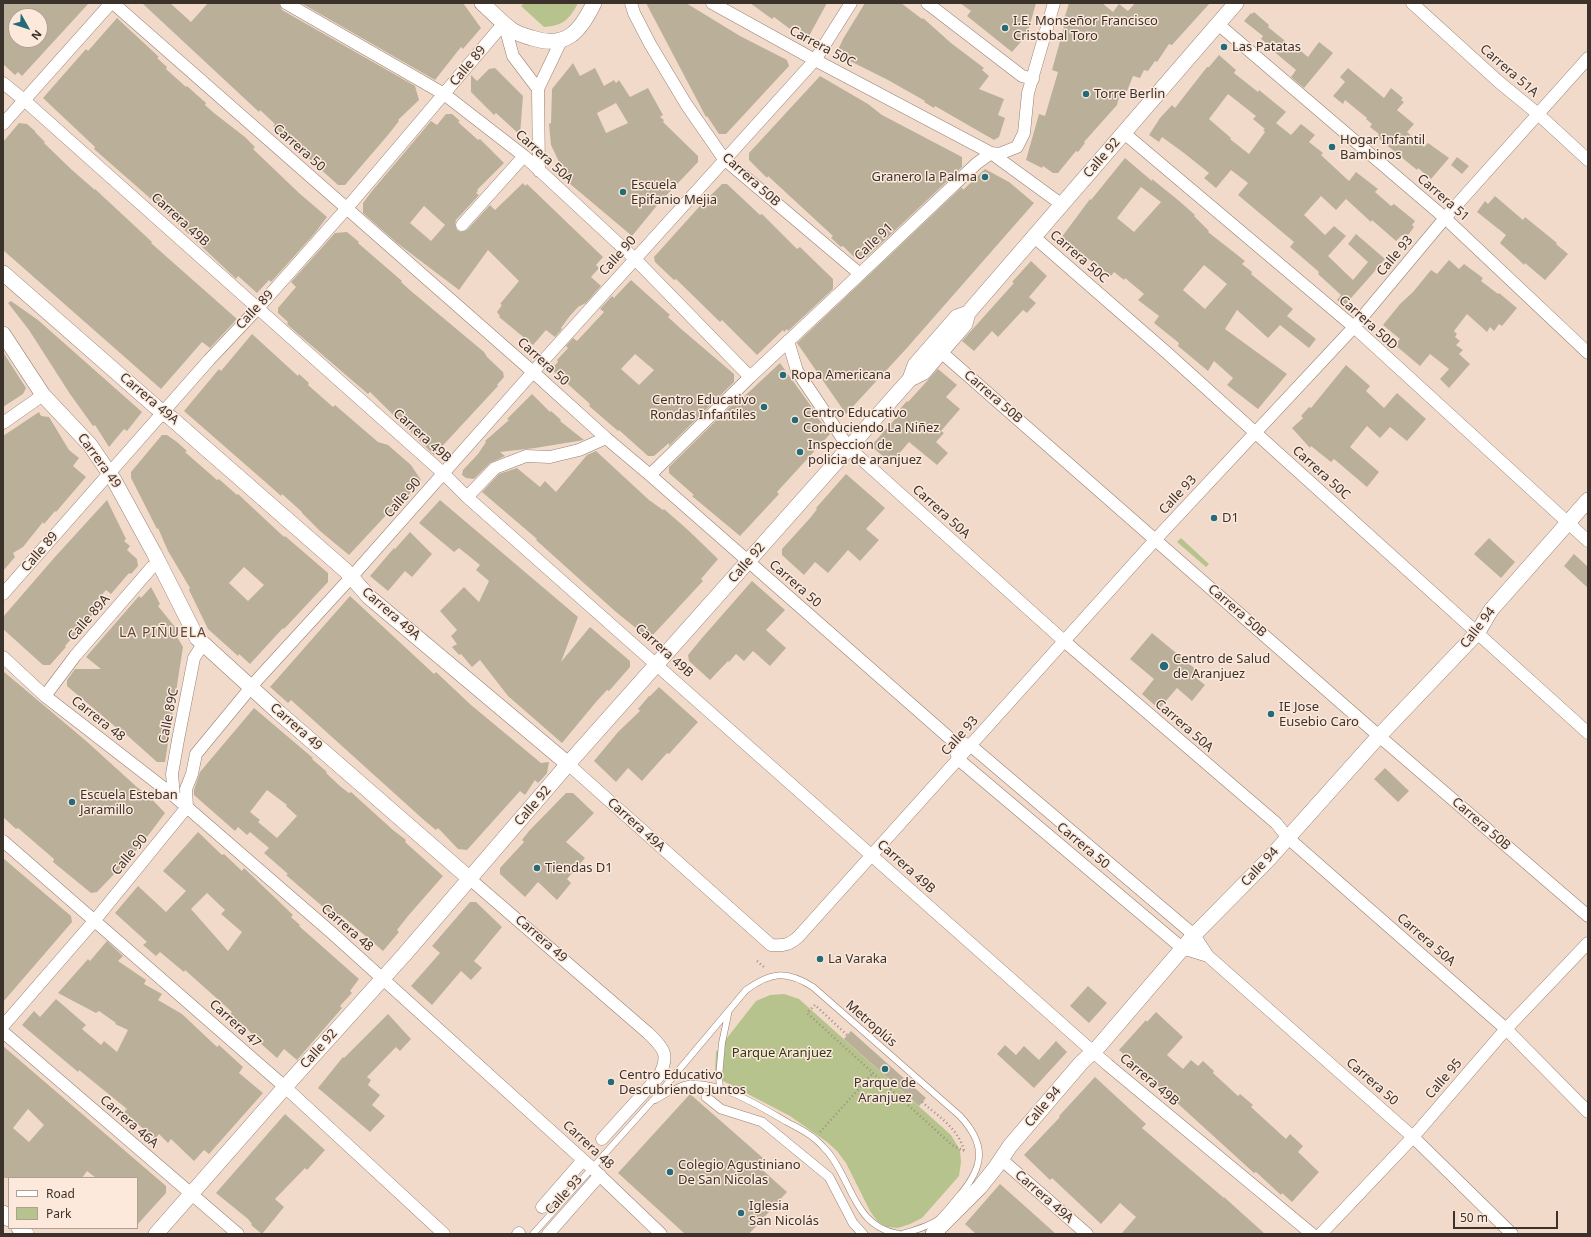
<!DOCTYPE html>
<meta charset="utf-8">
<style>
body{margin:0}
#map{position:relative;width:1591px;height:1237px;overflow:hidden;background:#f2dacb;font-family:"Noto Sans",sans-serif}
canvas{display:block}
.frame{position:absolute;inset:0;border:4px solid #3b322c;pointer-events:none}
.legend{position:absolute;left:8px;top:1177px;width:130px;height:52px;box-sizing:border-box;background:#fce9dc;border:1px solid #afa096;margin:0;padding:5px 7px;list-style:none;font-size:12px;color:#3b322c}
.legend li{display:flex;align-items:center;gap:8px;height:20px}
.legend b{width:20px;border:1px solid #afa096}
.north{position:absolute;left:8px;top:8px;width:40px;height:40px;box-sizing:border-box;background:#fce9dc;border:1px solid #afa096;border-radius:50%;rotate:129deg;font-size:11px;font-weight:700;line-height:16px;text-align:center;color:#3b322c}
.north::after{content:'';display:block;margin:auto;width:14px;height:18px;background:#246b79;clip-path:polygon(50% 0,100% 100%,50% 72%,0 100%)}
.scale{position:absolute;left:1453px;top:1211px;width:105px;height:18px;box-sizing:border-box;border:2px solid #3b322c;border-top:0;padding-left:5px;font-size:12px;line-height:14px;white-space:nowrap;color:#3b322c;-webkit-text-stroke:3px #fce9dc;paint-order:stroke}
</style>
<div id="map">
<canvas width="1591" height="1237"></canvas>
<div class="frame"></div>
<ul class="legend">
<li><b style="height:5px;background:#fff"></b>Road</li>
<li><b style="height:11px;background:#b7c38c"></b>Park</li>
</ul>
<div class="north">N</div>
<div class="scale">50 m</div>
</div>
<script>
const ctx = document.querySelector('canvas').getContext('2d');
ctx.lineJoin = 'round';
function paint(path, color) {
  ctx.fillStyle = color;
  ctx.fill(path, 'evenodd');
}
function trace(path, color, width, dash) {
  ctx.strokeStyle = color;
  ctx.lineWidth = width;
  ctx.lineCap = dash ? 'butt' : 'round';
  ctx.setLineDash(dash || []);
  ctx.stroke(path);
}
function drawText(font, color, halo, rows, align = 'center') {
  ctx.font = font + ' "Noto Sans",sans-serif';
  ctx.lineWidth = 3;
  ctx.setLineDash([]);
  ctx.textBaseline = 'middle';
  ctx.strokeStyle = halo;
  ctx.fillStyle = color;
  for (const [text, x, y, turn = 0] of rows) {
    ctx.save();
    ctx.translate(x, y);
    ctx.rotate((+turn || 0) * Math.PI / 180);
    ctx.textAlign = isNaN(turn) ? turn : align;
    if (halo) ctx.strokeText(text, 0, 0);
    ctx.fillText(text, 0, 0);
    ctx.restore();
  }
}
paint(new Path2D(`
 M524 3H578C570 19 563 26 544 27L521 6Z
 M1181 538 1209 564 1206 567 1177 542Z
 M784 994 799 999 951 1135 960 1150 961 1162 959 1176 922 1218 910 1224 898 1228 886 1227 877 1221 870 1211 846 1163 837 1151 827 1142 790 1116 723 1081 715 1074 716 1052 756 1001 770 995Z`), '#b7c38c');
paint(new Path2D(`
 M3 3H89L22 76 18 72 15 75 3 64ZM16 16H40V40H16Z
 M142 3H170L191 22 208 3H279L282 10 415 86 419 100 398 120 399 121 388 135 345 185H338L273 126 275 124 260 110 259 112Z
 M301 3H463L481 28 463 49 461 47 435 80Z
 M646 3H686L740 36 787 60 789 66 726 134H719L707 116 706 117Z
 M750 3H827L809 36 793 26 790 29 774 17 772 19Z
 M865 3H901L922 19 923 18 951 43 984 68 982 70 989 76 979 89 1004 99 998 115 1005 118 999 137 994 140 935 106 934 108 924 102 925 101 888 80 836 54 843 39Z
 M960 3H1036L1027 35 1012 52 967 16 971 11Z
 M1069 3H1102L1113 12 1119 4 1128 11 1135 3H1210L1172 45 1169 44 1157 62 1155 61 1148 71 1144 70 1140 78 1133 76 1127 91 1121 90 1117 105 1084 142 1085 143 1078 152 1076 151 1058 173H1053L1043 166 1042 168 1026 160 1039 114 1045 116 1058 72 1052 70 1064 27 1062 26Z
 M1254 12 1269 25 1268 27 1295 49 1296 47 1308 57 1319 42 1333 53 1304 88 1291 77 1296 70 1265 44 1266 43 1261 39 1263 36 1244 21 1251 13 1252 14Z
 M117 18 159 57 157 58 167 67 166 69 186 87 187 86 197 95 206 103 205 105 214 113 245 137 255 147 253 149 299 193 327 217 315 233 271 282 269 280 257 293 238 276 236 279 234 277 159 206 94 149 95 147 43 98 86 49 88 51Z
 M1219 55 1236 70 1234 73 1258 92 1259 90 1286 112 1276 123 1291 135 1301 124 1315 135 1309 142 1323 153 1321 155 1349 181 1356 172 1378 189 1375 192 1391 206 1394 204 1415 221 1412 225 1414 227 1406 238 1402 235 1396 241 1372 220 1371 222 1346 199 1336 210 1321 196 1304 215 1325 235 1334 226 1346 236 1328 256 1353 280 1368 262 1348 244 1356 234 1385 259 1375 270V271L1344 306 1337 300 1341 295 1318 274 1319 272 1290 247 1294 242 1238 195 1248 183 1231 170 1216 188 1204 178 1209 173 1184 153 1162 137 1159 142 1149 135 1160 118 1172 105 1175 108 1207 67H1209ZM1228 94 1256 116 1253 119 1265 129 1263 130 1265 132 1249 154 1230 139 1231 138 1209 119Z
 M573 63 580 76 595 68 604 86 614 80 616 83 619 80 630 97 648 88 663 115 660 117 664 120 663 122 698 156V162L659 203 632 236 569 183 551 145 549 124 551 123 552 89ZM616 103 628 123 606 133 597 113Z
 M495 68 523 96 520 135 496 113 494 115 471 92V75L477 81 489 69Z
 M1348 68 1384 98 1391 88 1403 98 1401 100 1404 102 1397 110 1414 124 1407 132 1424 147 1428 143 1449 158 1431 179 1418 168 1417 170 1377 137 1379 134 1370 127 1372 124 1366 119 1367 118 1345 100 1343 104 1333 96 1345 82 1340 77Z
 M820 76 868 104 882 115 962 157V167L867 257H854L843 246 841 247 831 238 833 236 768 176 767 178 749 160V153Z
 M446 114H452L460 121 458 122 478 140 480 139 504 163 477 190 478 191 476 193 479 195 456 220 455 224 457 230 461 232 467 230 490 205 495 210 523 183 525 186 527 184 603 257 596 265 599 268 591 277 601 286 586 303 578 307 569 317 561 328 562 329 555 337 546 330 533 345 499 317 500 316 497 312 502 305 500 304 519 281 488 250 459 290 397 243 363 213V203L372 191 431 121 437 125ZM424 206 445 225 431 241 410 223Z
 M19 123 27 124 35 131V132L45 142 44 143 72 170 95 190V189L152 242 151 243 237 319 210 348 202 342 161 389 3 250V142Z
 M1457 157 1469 166 1462 174 1451 165Z
 M1125 158 1152 181V179L1178 200 1195 215 1194 216 1209 231 1208 232 1245 261 1242 264 1252 272 1251 274 1293 309 1287 316 1316 339 1309 348 1280 325 1268 338 1237 310 1225 329 1287 374 1258 409 1227 385 1233 378 1214 361 1208 371 1178 346 1179 343 1154 323 1159 316 1138 300 1144 294 1125 278 1124 280 1114 272 1111 276 1061 238 1090 199 1091 200ZM1141 187 1161 202 1134 232 1117 218ZM1204 265 1227 284 1205 309 1183 290Z
 M985 169 1009 182 1034 203 906 349 846 414 797 343 962 187 963 190Z
 M722 184H727L760 215 762 214 797 249 800 247 833 279V289L788 331 787 329 784 332 783 330 757 355 722 320 720 322 676 279 674 280 655 262 654 257 699 207Z
 M1495 196 1523 220 1525 217 1557 243 1556 244 1568 254 1545 280 1525 263 1524 265 1520 261 1500 243 1506 235 1477 212 1485 201 1488 204Z
 M347 232 359 242 358 243 402 281 401 282 411 291 484 352 487 357 503 372 504 377 497 385 498 386 434 455 370 392 368 394 297 333 287 324 288 322 278 313V308L296 287 291 282 335 233Z
 M1449 260 1459 269 1464 264 1483 278 1481 281 1498 294 1499 293 1517 308 1502 326 1499 324 1494 331 1490 327 1487 332 1467 314 1454 331 1457 334 1455 337 1460 341 1456 345 1463 350 1459 354 1470 364 1449 388 1440 379 1449 369 1430 354 1420 366 1395 345 1400 339 1383 325 1400 304 1413 292 1431 270 1437 274Z
 M1031 261 1047 276 1029 297 1036 303 1027 313 1023 310 998 337 992 331 974 351 962 341 1014 283 1012 282Z
 M631 280 670 315 668 317 680 328 734 374V382L669 446V443L654 456H648L619 430 618 431 589 406 590 404 551 369 558 362 557 360 568 348 566 346 573 338 577 341 604 312 600 309 612 296 614 298ZM635 354 654 370 639 385 621 369Z
 M11 301 38 320 142 412 127 431 124 429 109 447 95 425 93 426 70 394 29 330 8 303Z
 M252 334 298 376 299 374 309 383 308 385 333 407 335 405 378 442 388 445 411 465 421 480 393 515 389 512 349 555 320 531 302 513V512L282 494 281 496 271 487 184 411 219 369 221 371Z
 M3 352 26 388 23 394 3 407Z
 M780 363 816 413 815 414 830 434 777 492 779 494 740 536 692 496 694 495 669 473V467L734 403V406Z
 M1346 365 1370 386 1366 391 1384 408 1397 393 1426 419 1407 441 1390 427 1380 438 1367 426 1350 447 1379 472 1367 487 1334 459 1331 462 1311 446 1310 448 1292 428 1303 418 1301 416 1309 407 1311 408Z
 M938 369 957 385 946 397 960 409 941 431 944 433 936 442 948 453 937 465 909 442 891 463 871 446 896 418V417L900 411 899 410 907 401 908 402Z
 M532 394 550 412 551 411 561 420 560 421 584 440 535 448 500 452 505 456 490 463 474 479 466 478 462 475 463 470 478 454 486 442 485 441 509 420 507 419Z
 M39 412 41 416 49 417 69 450 79 458 73 466 86 477 56 512 55 511 44 524 43 522 23 547 13 553 15 557 3 571V436Z
 M162 435H167L177 442 187 451 185 452 217 480 219 479 237 495 238 494 284 537 285 536 328 573V582L284 629 283 628 250 664 239 654 238 656 208 629 189 590 190 588 168 551 158 528 157 529 131 478V472ZM244 567 264 585 248 601 229 583Z
 M596 451 649 500 663 510 664 509 688 530 718 559 701 579 703 581 652 636 647 637 616 612 536 540 537 539 482 492 499 474 517 468 540 487 545 481 556 492 587 455Z
 M846 474 885 508 866 529 879 540 860 561 848 550 828 573 815 562 804 575 782 555V549L811 517 817 509 816 508Z
 M107 500 126 539 124 541 130 546 127 550 137 559 138 566 131 574 129 573 111 594 106 590 90 608 95 612 65 646 66 647 50 665H43L3 629V617L54 558Z
 M440 500 578 617 561 662 590 627 630 661V667L609 691 607 690 596 702 562 743 508 696 480 660 472 667 461 654 459 655 452 647 457 644 451 636 457 630 440 611 464 587 479 602 489 581 476 570 480 565 459 548 454 552 419 523Z
 M410 532 432 554 412 577 405 571 388 591 370 576 394 548 395 549Z
 M1489 538 1515 562 1501 578 1474 554Z
 M1574 554 1588 567V588L1564 566Z
 M752 581 785 610 766 630 786 648 770 666 753 651 744 661 736 654 729 662 728 661 710 680 689 661 688 655 702 638Z
 M151 587 160 604 158 606 179 632 176 635 183 647 165 762H157L119 728 118 729 67 686V680L75 669H101L86 657 139 596 141 598Z
 M350 596 434 674 436 672 471 705 541 763 549 762 547 773 542 779 538 783 535 780 525 795 520 791 467 850 458 849 438 828 436 830 425 821 291 700 288 703 270 687Z
 M1152 633 1199 672 1195 677 1205 685 1192 701 1177 688 1159 709 1142 694 1154 679 1130 659Z
 M3 671 85 740 138 788 147 794 165 813 144 841 118 871H117L97 892 91 893 53 862 54 859 18 828 16 829 3 817Z
 M659 687 698 722 669 754 667 753 642 781 628 768 616 782 594 761 618 732 640 711 638 709 649 696H650Z
 M254 708 313 758 312 759 327 772 326 773 341 787 349 793 351 792 393 830 406 840 405 842 443 876 408 916 397 930 399 932 383 951 341 915 335 922 326 915 329 912 286 875 288 874 264 853 269 848 250 832 247 835 238 827 235 831 194 795V790L200 772ZM267 790 287 805 286 806 297 816 277 838 258 822 260 820 250 812Z
 M1385 768 1409 791 1398 802 1374 779Z
 M566 793H573L594 813 566 842 585 858 567 879 571 883 557 900 538 882 525 897 500 874V868L524 842 522 840 529 831Z
 M198 832 222 855 224 854 242 871 244 868 293 915 291 917 300 925 299 926 359 979 350 991 352 993 340 1006 342 1008 297 1060 284 1049 277 1058 259 1042 244 1025 242 1026 230 1014 232 1012 185 970 184 972 160 952 156 956 143 945 147 942 115 913 138 886 166 912 186 891 163 871ZM207 893 225 910 221 914 242 932 228 951 191 909Z
 M3 858 71 916 72 922 3 1002Z
 M470 902H476L502 927 474 961 482 968 471 980 461 971 432 1005 411 986 440 953 432 946Z
 M107 941 123 956 118 961 146 980 144 984 162 994 158 1000 182 1014 217 1047 219 1045 243 1067 239 1073 263 1093 209 1154 204 1150 194 1161 171 1139 168 1143 159 1134 155 1139 124 1112 127 1109 79 1070 78 1072 22 1025 34 1011 40 1017 56 999 86 1025 82 1029 101 1045 104 1041 117 1052 128 1030 115 1024 116 1023 99 1011 96 1013 58 993 88 959 90 961Z
 M1088 986 1107 1003 1089 1023 1070 1006Z
 M1156 1012 1183 1037 1167 1055 1183 1069 1191 1060 1198 1066 1203 1061 1214 1071 1213 1073 1238 1096 1240 1094 1253 1105 1251 1107 1286 1139 1290 1134 1303 1146 1298 1152 1319 1172 1292 1202 1282 1193 1281 1195 1256 1172 1254 1173 1119 1050 1146 1020 1147 1022Z
 M388 1014 411 1039 400 1051 396 1047 367 1077 371 1080 368 1085 380 1095 372 1105 385 1116 370 1132 318 1088 343 1057 344 1058Z
 M851 1031 926 1098 919 1106 844 1039Z
 M1056 1041 1067 1052 1034 1088 997 1054 1005 1045 1016 1055 1024 1046 1039 1060Z
 M3 1046 166 1186V1193L137 1225V1178H96L87 1171 82 1178H3ZM28 1109 44 1125 29 1142 13 1128Z
 M1095 1077 1146 1124 1142 1128 1184 1164 1224 1198V1197L1265 1234H1121L1136 1217 1120 1203 1101 1224 1052 1178 1050 1180 1024 1155 1060 1117 1059 1116Z
 M690 1094 763 1158 757 1165 787 1192 749 1234H685L618 1173Z
 M285 1114 325 1150 307 1170 305 1168 275 1199 284 1207 262 1234 251 1225 252 1224 248 1219 216 1193Z
 M1000 1184 1018 1200 1056 1234H976L965 1224Z`), '#bab099');
const service = new Path2D(`
 M720 1089 719 1077 722 1043 729 1010
 M655 1100C665 1095 677 1086 688 1084 720 1081 759 1106 787 1122 796 1127 807 1132 815 1139 820 1143 824 1148 828 1152 852 1181 854 1227 899 1234
 M533 1234 662 1090 746 990C771 972 786 970 813 987L960 1116C987 1145 984 1167 959 1196 952 1204 946 1212 939 1219 931 1226 912 1231 902 1234`);
const pedestrian = new Path2D(`
 M706 1097 721 1109 762 1122 829 1177 853 1223 863 1234`);
const minor = new Path2D(`
 M113 3 533 372 606 438 650 475 954 742 970 745 1194 935 1208 956 1413 1137 1512 1234
 M286 3 444 94 524 156 635 259 750 377
 M631 3 634 13 650 44 686 104 724 159 860 274
 M712 3 815 60 991 153 1061 204
 M927 3 1022 76 1033 79
 M1412 3 1499 82 1538 114 1588 160
 M504 23 513 56 538 89
 M1218 24 1445 218 1588 353
 M3 83 24 100 443 473 467 497 1108 1065 1312 1234
 M3 124 111 3
 M1124 133 1354 327 1588 541
 M539 171 538 89 561 41
 M462 225 524 156
 M1033 236 1166 352 1588 733
 M788 341 797 371 849 448 1064 641 1276 823 1288 838 1506 1029 1588 1112
 M941 352 1379 736 1588 916
 M3 423 43 395
 M650 475 750 377 860 274 976 164 991 153 999 154 1017 147 1024 133 1028 93 1054 3
 M467 497 495 468 526 456 550 457 579 450 606 438
 M3 594 209 360 258 308 347 208 504 23
 M3 657 45 696 174 796 332 933 592 1168 661 1234
 M45 696 75 656 152 567 159 563
 M956 751 958 759 1182 948 1208 956
 M568 764 771 945C783 946 790 945 799 936L1155 540 1354 327 1445 218 1588 58
 M174 796 172 774 178 740 194 658 203 644
 M3 841 285 1087 444 1234
 M470 879 648 1033C664 1048 670 1055 659 1076L602 1139
 M3 1026 95 920 187 807 186 789 192 774 196 754 257 680 355 573 533 372 815 60 851 3
 M3 1032 238 1234
 M1002 1160 1087 1234
 M542 1207 583 1160
 M518 1234 519 1233
 M548 1234 600 1175
 M1321 1234 1413 1137 1506 1029 1588 943`);
const tertiary = new Path2D(`
 M482 3C492 12 501 22 512 30 518 34 525 36 532 38 566 49 580 32 594 3
 M3 273 156 407 171 418 345 570 369 597 568 764
 M3 334 43 395 90 445 114 480 154 553 197 638 277 711 470 879
 M910 379 915 365 957 317 968 313 1236 3
 M3 1213 9 1219
 M19 1228 26 1234
 M156 1234 285 1087 404 955 568 764 910 379 924 372 941 352 965 324 968 313
 M933 1234 980 1187 996 1167 1010 1146 1081 1063 1099 1046 1194 935 1268 860 1379 736 1478 632 1491 610 1588 500`);
trace(service, '#968072', 7);
trace(pedestrian, '#968072', 10);
trace(minor, '#968072', 13);
trace(tertiary, '#968072', 16);
trace(new Path2D(`
 M757 961 765 968
 M847 1035 815 1005 807 1013 952 1145 964 1151
 M922 1102C938 1116 959 1129 964 1151
 M820 1132 873 1073`), '#9f8e83', 2.5, [1, 3]);
trace(service, '#fff', 6);
trace(pedestrian, '#fff', 9);
trace(minor, '#fff', 12);
trace(tertiary, '#fff', 15);
for (const [x, y, r, color] of [
 [1005,28,4,"#246b79"],
 [1224,47,4,"#246b79"],
 [1086,94,4,"#246b79"],
 [1332,147,4,"#246b79"],
 [985,177,4,"#246b79"],
 [623,192,4,"#246b79"],
 [783,375,4,"#246b79"],
 [764,407,4,"#246b79"],
 [795,420,4,"#246b79"],
 [800,452,4,"#246b79"],
 [1214,518,4,"#246b79"],
 [1164,666,5,"#246b79"],
 [1271,714,4,"#246b79"],
 [72,802,4,"#246b79"],
 [537,868,4,"#246b79"],
 [820,959,4,"#246b79"],
 [885,1069,4,"#246b79"],
 [611,1082,4,"#246b79"],
 [670,1172,4,"#246b79"],
 [741,1213,4,"#246b79"]
]) {
  const dot = new Path2D();
  dot.arc(x, y, r, 0, 2 * Math.PI);
  ctx.fillStyle = color;
  ctx.fill(dot);
  trace(dot, '#fce9dc', 1.5);
}
drawText('13px', '#3b322c', '#fce9dc', [
 ["I.E. Monseñor Francisco",1013,21],
 ["Cristobal Toro",1013,36],
 ["Las Patatas",1232,47],
 ["Torre Berlin",1094,94],
 ["Hogar Infantil",1340,140],
 ["Bambinos",1340,155],
 ["Granero la Palma",977,177,"right"],
 ["Escuela",631,185],
 ["Epifanio Mejia",631,200],
 ["Ropa Americana",791,375],
 ["Centro Educativo",756,400,"right"],
 ["Rondas Infantiles",756,415,"right"],
 ["Centro Educativo",803,413],
 ["Conduciendo La Niñez",803,428],
 ["Inspeccion de",808,445],
 ["policia de aranjuez",808,460],
 ["D1",1222,518],
 ["Centro de Salud",1173,659],
 ["de Aranjuez",1173,674],
 ["IE Jose",1279,707],
 ["Eusebio Caro",1279,722],
 ["Escuela Esteban",80,795],
 ["Jaramillo",80,810],
 ["Tiendas D1",545,868],
 ["La Varaka",828,959],
 ["Centro Educativo",619,1075],
 ["Descubriendo Juntos",619,1090],
 ["Parque de",885,1083,"center"],
 ["Aranjuez",885,1098,"center"],
 ["Colegio Agustiniano",678,1165],
 ["De San Nicolas",678,1180],
 ["Iglesia",749,1206],
 ["San Nicolás",749,1221]
], 'left');
drawText('13px', '#3b322c', '#fce9dc', [
 ["Carrera 50C",822,47,28],
 ["Calle 89",468,66,-50],
 ["Carrera 51A",1509,71,41],
 ["Carrera 50",299,148,41],
 ["Carrera 50A",544,157,42],
 ["Calle 92",1102,158,-49],
 ["Carrera 50B",751,180,42],
 ["Carrera 51",1443,198,41],
 ["Carrera 49B",180,220,42],
 ["Calle 91",874,242,-44],
 ["Calle 90",618,256,-48],
 ["Calle 93",1395,256,-50],
 ["Carrera 50C",1079,257,41],
 ["Calle 89",255,310,-47],
 ["Carrera 50D",1368,323,42],
 ["Carrera 50",543,362,42],
 ["Carrera 50B",993,397,41],
 ["Carrera 49A",149,399,40],
 ["Carrera 49B",422,436,42],
 ["Carrera 49",99,461,54],
 ["Carrera 50C",1321,473,42],
 ["Calle 93",1178,495,-47],
 ["Calle 90",403,498,-49],
 ["Carrera 50A",941,512,42],
 ["Calle 89",40,552,-49],
 ["Calle 92",747,563,-49],
 ["Carrera 50",795,584,41],
 ["Carrera 50B",1237,611,41],
 ["Carrera 49A",391,614,41],
 ["Calle 89A",89,618,-49],
 ["Calle 94",1478,628,-52],
 ["Carrera 49B",664,651,42],
 ["Calle 89C",169,716,-79],
 ["Carrera 48",98,719,38],
 ["Carrera 50A",1184,726,41],
 ["Carrera 49",296,727,41],
 ["Calle 93",960,736,-48],
 ["Calle 92",533,806,-49],
 ["Carrera 50B",1481,824,41],
 ["Carrera 49A",636,825,42],
 ["Carrera 50",1083,846,40],
 ["Calle 90",130,855,-51],
 ["Carrera 49B",906,867,42],
 ["Calle 94",1260,867,-47],
 ["Carrera 48",347,928,41],
 ["Carrera 49",541,939,41],
 ["Carrera 50A",1426,940,41],
 ["Carrera 47",235,1024,42],
 ["Metroplús",871,1024,41],
 ["Calle 92",319,1049,-48],
 ["Calle 95",1444,1079,-49],
 ["Carrera 49B",1149,1080,40],
 ["Carrera 50",1372,1082,41],
 ["Calle 94",1043,1107,-50],
 ["Carrera 46A",129,1122,41],
 ["Carrera 48",588,1145,43],
 ["Calle 93",564,1195,-48],
 ["Carrera 49A",1044,1197,41]
]);
drawText('13px', '#313813', '#fce9dc', [
 ["Parque Aranjuez",782,1053]
]);
ctx.letterSpacing = '1px';
drawText('14px', '#5e4a3d', '#fce9dc', [
 ["LA PIÑUELA",163,633]
]);
ctx.letterSpacing = '0px';
</script>
